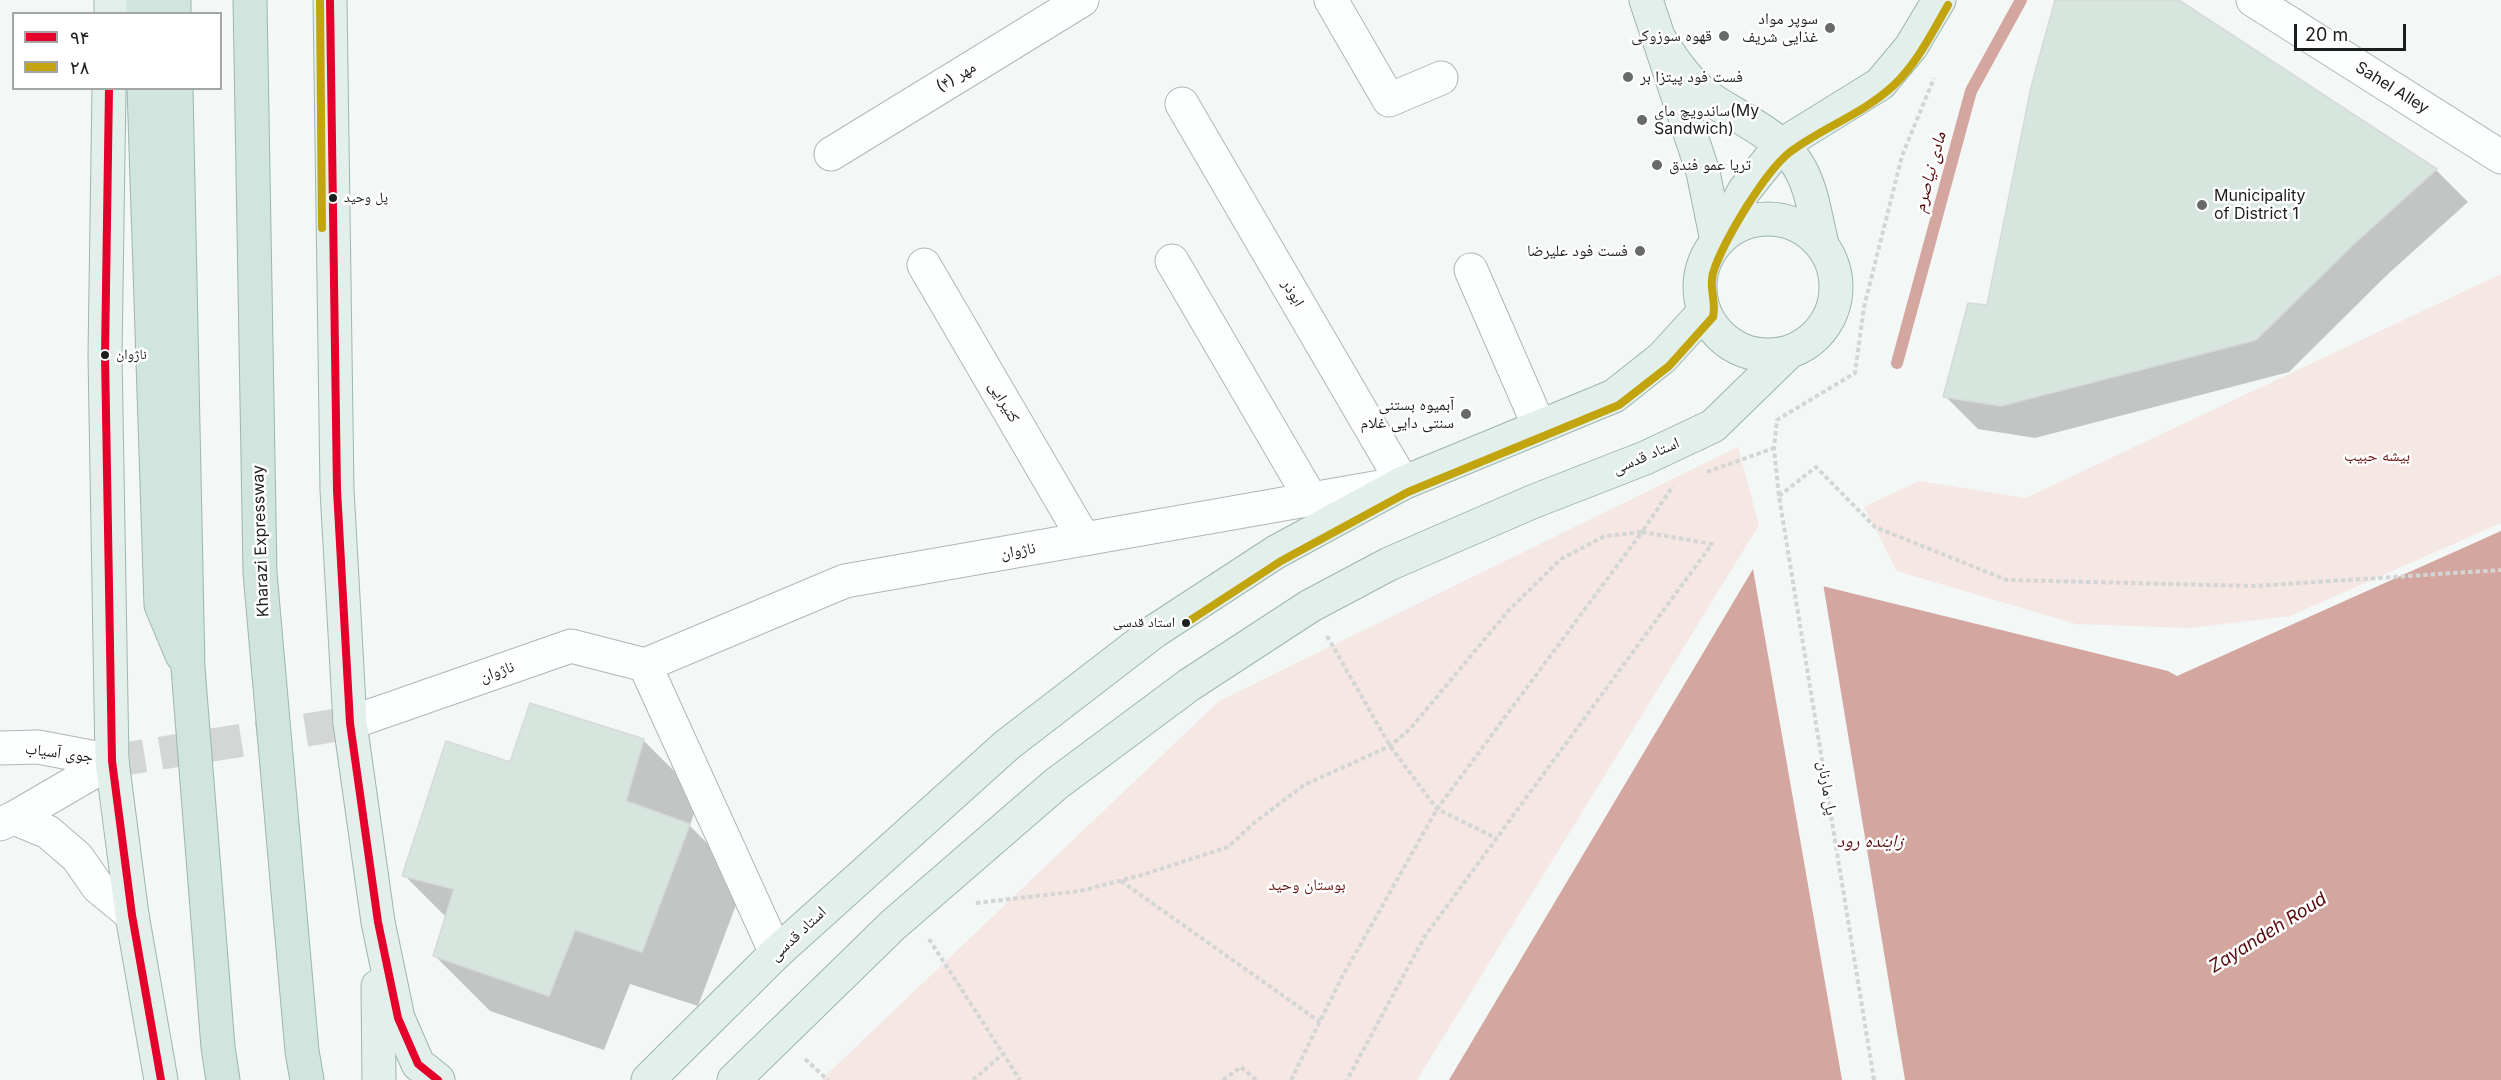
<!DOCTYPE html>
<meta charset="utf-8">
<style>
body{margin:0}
#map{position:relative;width:2501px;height:1080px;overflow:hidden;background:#f3f7f5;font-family:Inter,sans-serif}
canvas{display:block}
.legend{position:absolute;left:12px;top:12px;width:210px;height:78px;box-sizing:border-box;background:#fff;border:2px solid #a4a5a5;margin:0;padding:8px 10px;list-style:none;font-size:18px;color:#1c1e1d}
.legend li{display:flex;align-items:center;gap:12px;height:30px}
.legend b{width:30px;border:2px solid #a4a5a5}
.scale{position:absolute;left:2294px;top:24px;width:112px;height:27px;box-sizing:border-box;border:3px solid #1c1e1d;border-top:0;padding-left:8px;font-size:18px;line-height:21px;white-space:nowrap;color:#1c1e1d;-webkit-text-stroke:4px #fff;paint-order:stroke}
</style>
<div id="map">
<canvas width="2501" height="1080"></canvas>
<ul class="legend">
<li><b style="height:8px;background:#e4002b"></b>۹۴</li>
<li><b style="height:8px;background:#c2a40e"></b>۲۸</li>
</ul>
<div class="scale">20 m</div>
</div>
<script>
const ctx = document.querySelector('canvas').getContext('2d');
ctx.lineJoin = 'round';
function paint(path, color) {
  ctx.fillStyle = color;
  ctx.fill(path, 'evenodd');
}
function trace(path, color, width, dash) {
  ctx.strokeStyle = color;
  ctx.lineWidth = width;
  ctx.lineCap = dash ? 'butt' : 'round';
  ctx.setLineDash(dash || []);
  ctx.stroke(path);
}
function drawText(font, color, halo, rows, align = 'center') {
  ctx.font = font + ' Inter,"Noto Naskh Arabic",sans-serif';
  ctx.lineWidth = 5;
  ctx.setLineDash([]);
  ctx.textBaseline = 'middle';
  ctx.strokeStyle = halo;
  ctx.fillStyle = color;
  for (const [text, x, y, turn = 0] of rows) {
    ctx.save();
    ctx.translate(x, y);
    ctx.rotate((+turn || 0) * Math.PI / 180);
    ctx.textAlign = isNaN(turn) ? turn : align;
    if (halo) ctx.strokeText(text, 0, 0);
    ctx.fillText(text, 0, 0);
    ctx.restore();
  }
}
paint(new Path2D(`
 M2501 274V523L2290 616 2190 628 2076 624 1897 571 1864 507 1919 481 2026 498Z
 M1738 447 1759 525 1417 1080H821L1219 701Z`), '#f5e7e4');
paint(new Path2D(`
 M2501 531V1080H1449L1753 569 2168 671 2177 676Z`), '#d4a6a0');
paint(new Path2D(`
 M1760 568 1823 583 1905 1080H1842L1753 569Z`), '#f3f7f5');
paint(new Path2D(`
 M2057 0H2176L2436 170 2468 202 2388 274 2289 372 2035 438 1978 429 1945 396 1988 307Z
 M531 705 644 741 699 796 690 826 745 881 698 1006 630 984 604 1050 490 1011 435 956 447 918 404 875 511 764Z`), '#0003');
trace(new Path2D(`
 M1897 363 1971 91 2021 0`), '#d4a6a0', 12);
const building = new Path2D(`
 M2055 0H2179L2437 169 2356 242 2256 340 2001 406 1943 397 1968 303 1987 305 2031 87Z
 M530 703 644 739 626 801 690 824 642 952 575 930 549 996 433 956 454 889 402 876 446 741 510 762Z`);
paint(building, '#d6e5de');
trace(building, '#d6dad8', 1.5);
trace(new Path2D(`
 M112 761 350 723`), '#d3d6d5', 33, [33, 16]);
const minor = new Path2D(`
 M1331 0 1389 100 1441 78
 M2253 0 2501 157
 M831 154 1082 0
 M1172 261 1311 499
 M924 265 1084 539
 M1471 270 1539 426
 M645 665 845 581 1403 483 1182 104
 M350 723 571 646 645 665 776 953
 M0 748 38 747 112 761
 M14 818 48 832 77 857 98 887 132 915
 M0 824 14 818 112 761`);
const major = new Path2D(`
 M330 0 337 490 350 723 378 922 398 1018 418 1064 438 1080
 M1646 0 1703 172 1717 241
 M111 14V0
 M1658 37C1674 62 1690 86 1715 102 1743 120 1776 134 1796 162 1812 185 1815 217 1822 244
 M109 88 105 355 112 761 132 915 161 1080
 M1700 287a68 68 0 1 1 136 0a68 68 0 1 1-136 0Z
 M1718 239 1744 191 1780 146 1880 84 1911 47 1939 0
 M378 986 379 1080
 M648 1080 776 953 1007 745 1155 631 1276 552 1403 483 1614 396 1662 358 1704 312
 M734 1080 893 925 1056 784 1189 685 1310 606 1389 564 1532 502 1645 458 1713 426 1789 352`);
const highway = new Path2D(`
 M143 0V14
 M174 0V14
 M250 0 260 573 302 1051 307 1080
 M144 88 161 605 182 655
 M176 88 188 668 218 1047 223 1080`);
trace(minor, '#b2b6b4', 35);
trace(major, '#9eb6ad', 35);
trace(highway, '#9eb6ad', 35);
trace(new Path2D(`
 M1707 472 1774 448
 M1779 496 1816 467 1875 527 2007 580 2254 586 2501 570
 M1327 636 1390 746 1437 809 1496 838
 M1121 881 1320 1022
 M976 903 1080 891 1142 875 1228 847 1254 823 1304 785 1390 746 1410 729 1509 610 1561 559 1605 536 1642 532 1673 486
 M929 939 1020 1080
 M805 1059 828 1080
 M973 1080 1003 1054
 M1223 1080 1241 1067 1256 1080
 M1291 1080 1341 979 1437 809 1642 532 1712 544 1425 936 1347 1080
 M1874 1080 1779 496 1774 448 1777 420 1855 373 1864 307 1902 156 1934 78`), '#d4d5d5', 4, [4.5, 3]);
trace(minor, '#fdfefe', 33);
trace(major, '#e2efea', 33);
trace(highway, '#cfe5dd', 33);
trace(new Path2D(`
 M330 0 337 490 350 723 378 922 398 1018 418 1064 438 1080
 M109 88 105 355 112 761 132 915 161 1080`), '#e4002b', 8);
trace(new Path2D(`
 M320 0 322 228
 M1186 623 1281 561 1408 492 1619 405 1669 366 1713 317C1717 300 1707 286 1715 267 1727 236 1764 173 1790 152 1823 127 1863 114 1894 85 1917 63 1932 33 1948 5`), '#c2a40e', 8);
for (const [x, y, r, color] of [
 [1830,28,6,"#676a69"],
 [1724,36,6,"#676a69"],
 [1628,77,6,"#676a69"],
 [1642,120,6,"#676a69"],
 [1657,165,6,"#676a69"],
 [333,198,5,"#1c1e1d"],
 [2202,205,6,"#676a69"],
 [1640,251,6,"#676a69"],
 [105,355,5,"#1c1e1d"],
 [1466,414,6,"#676a69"],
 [1186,623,5,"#1c1e1d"]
]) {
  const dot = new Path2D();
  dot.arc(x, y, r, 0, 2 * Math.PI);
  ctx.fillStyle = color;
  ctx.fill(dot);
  trace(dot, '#fff', 2);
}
drawText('14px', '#1c1e1d', '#fff', [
 ["پل وحید",344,198],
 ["ناژوان",116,355],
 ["استاد قدسی",1175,623,"right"]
], 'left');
drawText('16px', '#1c1e1d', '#fff', [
 ["سوپر مواد",1818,19],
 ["غذایی شریف",1818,37],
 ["قهوه سوزوکی",1712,36],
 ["فست فود پیتزا بر",1640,77,"left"],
 ["ساندویچ مای(My",1654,111,"left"],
 ["Sandwich)",1654,129,"left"],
 ["تریا عمو فندق",1669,165,"left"],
 ["Municipality",2214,196,"left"],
 ["of District 1",2214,214,"left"],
 ["فست فود علیرضا",1628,251],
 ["آبمیوه بستنی",1454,405],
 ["سنتی دایی غلام",1454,423]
], 'right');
drawText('16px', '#1c1e1d', '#fff', [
 ["مهر (۴)",956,77,-31],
 ["Sahel Alley",2392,88,32],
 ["ابوذر",1293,293,60],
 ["کتیرایی",1004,402,60],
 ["استاد قدسی",1646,456,-23],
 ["Kharazi Expressway",261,541,-92],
 ["ناژوان",1018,551,-10],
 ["ناژوان",497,672,-19],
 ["جوی آسیاب",59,753,7],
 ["پل مارنان",1827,788,81],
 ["استاد قدسی",798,934,-43]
]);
drawText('16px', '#621211', '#fff', [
 ["بیشه حبیب",2377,456],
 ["بوستان وحید",1307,885]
]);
drawText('italic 18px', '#5a080a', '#fff', [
 ["مادی نیاصرم",1930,172,-75],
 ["زاینده رود",1870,842],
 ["Zayandeh Roud",2268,933,-32]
]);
</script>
